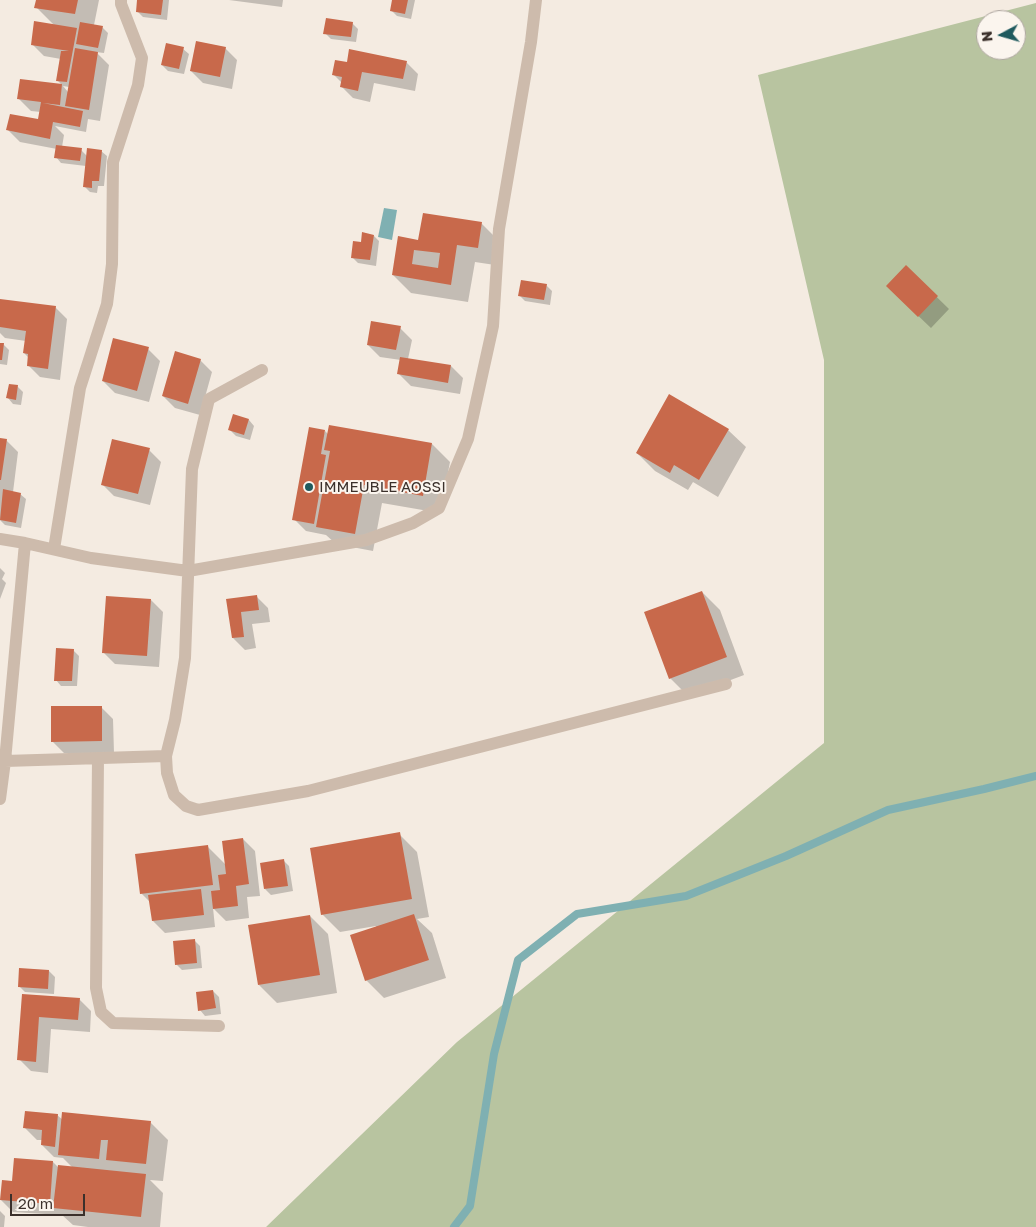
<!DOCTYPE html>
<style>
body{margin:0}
#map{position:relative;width:1036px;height:1227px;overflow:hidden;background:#f4ebe1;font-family:"Golos Text",sans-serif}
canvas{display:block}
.north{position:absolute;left:976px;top:10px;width:50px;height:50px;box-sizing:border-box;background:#fbf5ee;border:1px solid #aea6a0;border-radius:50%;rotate:264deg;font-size:14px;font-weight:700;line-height:20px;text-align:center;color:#3b302b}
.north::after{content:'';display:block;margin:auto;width:18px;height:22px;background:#1f5a5e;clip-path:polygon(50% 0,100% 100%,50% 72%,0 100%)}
.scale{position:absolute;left:10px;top:1194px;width:75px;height:22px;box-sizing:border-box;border:2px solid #3b302b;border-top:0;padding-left:6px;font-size:15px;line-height:18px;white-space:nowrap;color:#3b302b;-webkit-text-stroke:4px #fbf5ee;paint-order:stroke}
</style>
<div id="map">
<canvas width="1036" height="1227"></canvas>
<div class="north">N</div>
<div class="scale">20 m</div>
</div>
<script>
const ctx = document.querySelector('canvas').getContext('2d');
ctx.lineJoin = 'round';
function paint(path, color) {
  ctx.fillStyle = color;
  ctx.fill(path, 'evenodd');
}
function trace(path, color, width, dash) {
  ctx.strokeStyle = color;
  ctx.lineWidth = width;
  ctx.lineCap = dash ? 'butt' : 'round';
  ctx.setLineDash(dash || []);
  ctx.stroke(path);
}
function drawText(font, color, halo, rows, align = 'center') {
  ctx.font = font + ' "Golos Text",sans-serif';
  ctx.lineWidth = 4;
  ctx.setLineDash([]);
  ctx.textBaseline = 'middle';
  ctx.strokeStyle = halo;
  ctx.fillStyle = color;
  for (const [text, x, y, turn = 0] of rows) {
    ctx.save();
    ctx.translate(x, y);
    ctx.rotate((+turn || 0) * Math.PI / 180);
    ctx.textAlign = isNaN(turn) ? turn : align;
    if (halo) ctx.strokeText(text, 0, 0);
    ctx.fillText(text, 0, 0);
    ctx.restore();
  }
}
paint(new Path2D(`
 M1036 3V1227H266L457 1042 824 743V360L758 75ZM986 20H1016V50H986Z`), '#b8c4a0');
paint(new Path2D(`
 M384 208 397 210 392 240 378 237Z`), '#7fb0b2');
paint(new Path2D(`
 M37 0H99L94 25 102 27 108 33 104 53 96 52 109 65 100 121 88 119 86 132 55 126 64 135 62 147 81 150 87 156 101 151 107 156 104 186H98L97 193 90 192 84 186 86 166 61 163 56 157 57 149 20 142 8 130 42 121 41 112 31 111 19 99 21 80 62 85 58 81 61 59 44 56 32 44 54 25 36 7ZM63 86 69 87 68 92Z
 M139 0H169L167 20 143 17 137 11Z
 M229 0H283L282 7Z
 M394 0H415L411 19 397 16 391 10Z
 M352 23 358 29 356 42 331 39 325 33Z
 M225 48 237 60 232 89 203 83 191 71Z
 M183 49 189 54 184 74 168 71 162 65Z
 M406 62 418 74 415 91 374 83 370 102 353 98 341 86 342 83 334 75 348 64Z
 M481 223 499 241 495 265 475 262 468 302 411 293 393 275 419 241Z
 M374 236 379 241 376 266 358 263 352 257 362 243Z
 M906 267 949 309 931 328 887 286Z
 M546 285 552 291 550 305 525 301 520 296Z
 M0 300 55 307 67 319 60 380 40 377 28 365 29 358 24 353 26 341 5 338 0 333Z
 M400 328 412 340 408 359 451 366 463 378 460 394 411 386 399 374 401 360 380 357 368 345Z
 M0 344H3L9 350 7 365 0 364Z
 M148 349 160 361 149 402 115 393 103 381Z
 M200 360 212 372 200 415 175 408 163 396Z
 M17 386 23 392 21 405 13 404 8 398Z
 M234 416 249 420 254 426 250 440 236 436 230 430Z
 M728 430 746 447 718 497 693 482 688 490 655 471 637 453Z
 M325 431 328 434 432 444 450 462 440 513 382 503 373 551 336 544 326 535 306 531 294 519Z
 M0 439 6 440 18 452 13 492 20 494 26 499 21 528 5 525 0 520Z
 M149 450 161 462 150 505 114 496 102 484Z
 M0 568 5 573 2 579 6 583 0 599Z
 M702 592 720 610 744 675 688 696 670 678 646 613Z
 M256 596 268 608 270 622 252 624 256 648 245 650 233 638 228 600Z
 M151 600 163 612 159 667 115 664 103 652Z
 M73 650 79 656 77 686H61L56 680Z
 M101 707 113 719 114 753H64L52 741Z
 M399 834 417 852 429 917 417 919 432 933 446 978 384 998 366 980 376 926 340 932 322 914Z
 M243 839 255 851 260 896 247 897 249 918 226 921 213 908 215 927 165 933 153 921 151 903 141 893 208 847 226 865Z
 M284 861 289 866 293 891 271 895 265 889Z
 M310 916 328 934 337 993 277 1003 259 985Z
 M194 940 200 946 202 968 182 970 176 964Z
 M49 971 55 977 54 994 25 992 19 986Z
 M213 991 219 997 221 1014 205 1016 200 1010Z
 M23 995 79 999 91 1011 90 1032 51 1029 48 1073 31 1071 19 1059Z
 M57 1115 63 1120 150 1122 168 1140 163 1181 150 1180 163 1193 160 1227H88L73 1225 62 1215 13 1212 1 1200 13 1183 53 1162 59 1168H73L63 1158 54 1157 42 1145 43 1140H37L25 1128Z
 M0 1211 5 1216 4 1227H0Z`), '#0003');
trace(new Path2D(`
 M454 1227 470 1206 494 1054 518 960 577 914 686 896 786 856 888 810 984 789 1036 776`), '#7fb0b2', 8);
paint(new Path2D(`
 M36 0H78L75 14 34 8Z
 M137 0H163L161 15 136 12Z
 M392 0H408L405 14 390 11Z
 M326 18 353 22 351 37 323 34Z
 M34 21 77 28 67 82 56 81 61 51H69L31 45Z
 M80 22 103 26 98 48 76 44Z
 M196 41 226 47 220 77 190 71Z
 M166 43 184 47 179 69 161 65Z
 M75 48 98 52 89 110 65 106Z
 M349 49 407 61 403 79 362 72 358 91 340 87 342 77 332 75 335 60 347 62Z
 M20 79 62 84 60 105 43 103 83 111 80 127 53 122 50 139 6 130 10 114 38 119 41 102 17 99Z
 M56 145 82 148 80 161 54 158Z
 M87 148 102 150 99 181H92V188L83 187Z
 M423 213 482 222 478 248 457 245 451 285 392 275 398 236 418 240ZM414 250 440 253 438 268 412 264Z
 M362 232 374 235 370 260 351 258 353 241 361 242Z
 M906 265 938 296 918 317 886 286Z
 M521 280 547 284 544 300 518 296Z
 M0 299 56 306 48 369 27 366 28 354 23 353 26 331 0 327Z
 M371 321 401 326 396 350 367 345Z
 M113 338 149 347 137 391 102 381Z
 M0 343H4L2 360H0Z
 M175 351 201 359 188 404 162 396Z
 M400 357 451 365 448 383 397 374Z
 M9 384 18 385 16 400 6 398Z
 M669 394 729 429 699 480 674 465 670 473 636 453Z
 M233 414 249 419 244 435 228 430Z
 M329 425 432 443 423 496 364 485 355 534 316 527 330 451 324 450Z
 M309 427 325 430 321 454 326 455 314 524 292 520Z
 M0 438 7 439 1 480H0Z
 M112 439 150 448 138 494 101 485Z
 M3 489 21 493 16 523 0 520Z
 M702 591 727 657 669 679 644 612Z
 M257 595 259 610 241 612 244 637 232 638 226 599Z
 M106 596 151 599 147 656 102 653Z
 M56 648 74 649 72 681H54Z
 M51 706H102V741L51 742Z
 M400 832 412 899 321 915 310 848Z
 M243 838 249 884 236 886 238 906 213 909 211 891 220 890 218 875 226 874 222 841Z
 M208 845 213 885 140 894 135 854Z
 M284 859 288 886 264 889 260 863Z
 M201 889 204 915 152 921 148 895Z
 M414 914 429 960 365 981 350 935Z
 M310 915 320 975 258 985 248 925Z
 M195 939 197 963 175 965 173 941Z
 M19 968 49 970 48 989 18 987Z
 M213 990 216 1008 198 1011 196 992Z
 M22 994 80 998 78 1020 39 1017 36 1062 17 1060Z
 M25 1111 58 1114 55 1147 41 1145 42 1130 23 1128Z
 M62 1112 151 1121 146 1164 106 1160 108 1140H101L99 1159 58 1155Z
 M14 1158 53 1161 50 1204 0 1200 2 1180 12 1181Z
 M58 1165 146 1174 141 1217 53 1208Z`), '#c8694b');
trace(new Path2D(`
 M262 370 209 399 192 469 185 658 175 720 166 756 167 773 174 795 186 806 198 810 308 791 726 684
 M0 539 25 543 91 558 188 571 366 540 413 523 439 508 468 439 493 326 499 229 531 42 536 0
 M54 549 80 388 107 304 112 264 113 162 138 85 142 58 121 4V0
 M98 758 96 988 101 1012 113 1023 219 1026
 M5 761 166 756
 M0 799 5 761 25 543`), '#cdbbac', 12);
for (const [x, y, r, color] of [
 [309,487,5,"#1f5a5e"]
]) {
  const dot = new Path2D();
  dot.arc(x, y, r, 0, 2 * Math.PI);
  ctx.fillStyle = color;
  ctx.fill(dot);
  trace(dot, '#fbf5ee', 2);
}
drawText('15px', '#3b302b', '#fbf5ee', [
 ["IMMEUBLE AOSSI",319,487]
], 'left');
</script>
